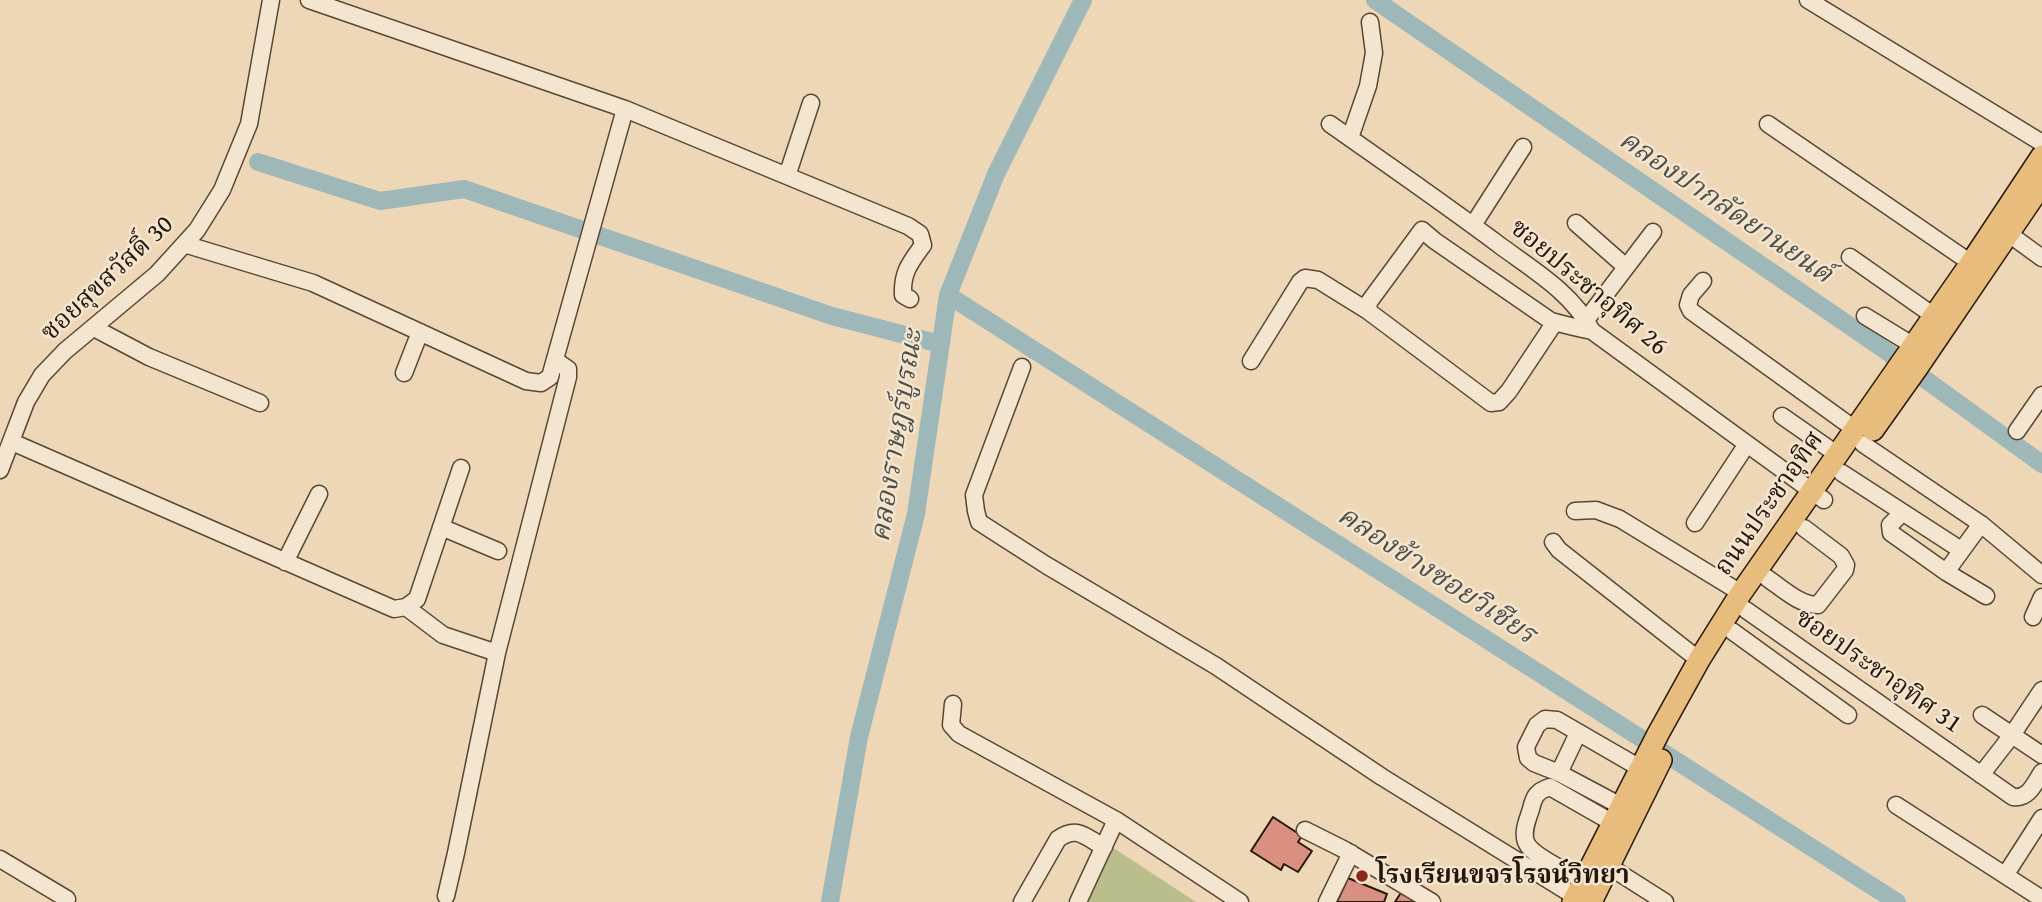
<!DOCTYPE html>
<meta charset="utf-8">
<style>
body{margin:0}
canvas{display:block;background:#eed7b7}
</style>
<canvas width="2042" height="902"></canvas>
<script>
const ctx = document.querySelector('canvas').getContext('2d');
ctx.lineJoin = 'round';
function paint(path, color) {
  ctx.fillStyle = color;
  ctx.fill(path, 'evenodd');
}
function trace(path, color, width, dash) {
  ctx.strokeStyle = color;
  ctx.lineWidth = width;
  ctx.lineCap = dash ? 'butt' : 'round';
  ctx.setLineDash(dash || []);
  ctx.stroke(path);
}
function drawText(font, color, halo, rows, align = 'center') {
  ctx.font = font + ' "Gentium Book Plus","Noto Serif Thai",serif';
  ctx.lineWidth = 5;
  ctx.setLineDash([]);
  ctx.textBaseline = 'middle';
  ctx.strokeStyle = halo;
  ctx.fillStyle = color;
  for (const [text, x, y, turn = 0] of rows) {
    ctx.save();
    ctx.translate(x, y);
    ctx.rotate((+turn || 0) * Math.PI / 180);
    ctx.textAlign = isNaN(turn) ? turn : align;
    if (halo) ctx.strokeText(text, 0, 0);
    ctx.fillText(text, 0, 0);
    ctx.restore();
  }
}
paint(new Path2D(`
 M1112 847 1196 902H1086Z`), '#babe8d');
trace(new Path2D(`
 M1375 0 1882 348 2042 464
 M258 162 380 201 464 189 832 316 940 344
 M948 295 1897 902
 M830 902 859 737 916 514 948 295 996 174 1083 0`), '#9eb7b9', 18);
const building = new Path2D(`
 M1273 817 1302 836 1298 842 1312 851 1298 872 1284 864 1281 870 1251 851Z
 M1348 878 1387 894 1384 902H1337Z
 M1402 891 1419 902H1395Z`);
paint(building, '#d99080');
trace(building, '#25180a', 2);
const minor = new Path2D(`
 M309 0 625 109 908 226 920 234 923 245C910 263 902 272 903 295L910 299
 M1808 0 2042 143
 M1330 124C1388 165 1446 205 1502 247 1535 271 1573 294 1592 331L1824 500
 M1768 124 1971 263
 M1350 138 1368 86 1374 53 1370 22
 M787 176 811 103
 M1576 223 1626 267
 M1473 225 1523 147
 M2009 234 2042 258
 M184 244 313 283 526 381 541 383 550 377 625 109
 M1850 257 1934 316
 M1703 281 1691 295 1688 305 1691 311 1856 430
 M1865 316 1914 346
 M1586 320 1653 232
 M1555 322 1509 391 1499 402 1491 403 1368 311 1369 302 1422 230 1435 241 1551 321C1565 325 1578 328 1592 331
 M94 328 149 357 260 403
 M1251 361 1300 282 1305 278 1318 280 1368 311
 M1022 367 974 495 976 511 979 522 1046 565 1216 666 1382 777 1576 897
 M404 373 420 332
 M1782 416 1838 455
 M2017 431 2042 395
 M12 442 394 609 406 607 417 599 461 468
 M1863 444 1981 524 2042 575
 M0 470 26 402 42 375 65 351 157 274 197 230 222 190 249 124 271 0
 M1842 473 1961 550
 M1575 511 1596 510 1620 519 1741 593
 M1902 513 1890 525 1891 533 1946 572 1986 596
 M1695 523 1747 444
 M441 527 498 551
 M1553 542 1559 550 1699 660
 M285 562 319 494
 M1946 572 1981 524
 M1767 578C1782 588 1799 605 1818 605L1845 570 1846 565 1841 556 1804 528
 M406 607 443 635 497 653
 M1746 610 2013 797C2029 799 2034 784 2042 772
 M2033 617 2042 597
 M1732 631 1848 715
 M953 704 951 725 959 734 1116 820 1240 902
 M1982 715 2042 755
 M1559 773 1578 733
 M1981 775 2012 735 2042 690
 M1896 805 2042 899
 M1621 806 1559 773 1534 763 1528 758 1526 747 1537 725 1545 719 1557 720 1640 768
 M1305 830 1345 850 1432 902
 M0 859 67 899
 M1599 860 1665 902
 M2006 874 2042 818
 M1584 881C1570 873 1531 856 1526 842 1522 831 1528 819 1531 809 1534 796 1537 791 1550 787L1613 823
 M446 896 456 853 497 653 568 377V369L555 360
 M1022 902 1058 839C1077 825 1085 837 1104 847
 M1078 902 1116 820
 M1327 902 1351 853`);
const major = new Path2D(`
 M1873 430 1917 368 2042 184
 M1573 902 1658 734 1699 660 1741 593 1971 263 2042 156
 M1591 902 1661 760`);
trace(minor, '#574835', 19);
trace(major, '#25180a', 24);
trace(minor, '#f4e5d0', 16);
trace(major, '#e7bc7c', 21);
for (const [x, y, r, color] of [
 [1362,876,7,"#8f2418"]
]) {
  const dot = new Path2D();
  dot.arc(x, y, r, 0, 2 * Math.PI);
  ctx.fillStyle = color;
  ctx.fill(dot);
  trace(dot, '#f4e5d0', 2.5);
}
drawText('26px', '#25180a', '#f4e5d0', [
 ["ซอยสุขสวัสดิ์ 30",108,279,-43],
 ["ซอยประชาอุทิศ 26",1588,288,40],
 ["ถนนประชาอุทิศ",1770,504,-55],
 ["ซอยประชาอุทิศ 31",1878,672,35]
]);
drawText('bold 26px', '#25180a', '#f4e5d0', [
 ["โรงเรียนขจรโรจน์วิทยา",1376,876]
], 'left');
drawText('italic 28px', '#4f5047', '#f4e5d0', [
 ["คลองปากลัดยานยนต์",1725,208,34],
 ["คลองราษฎร์บูรณะ",898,436,-81],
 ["คลองข้างซอยวิเชียร",1436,576,33]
]);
</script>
